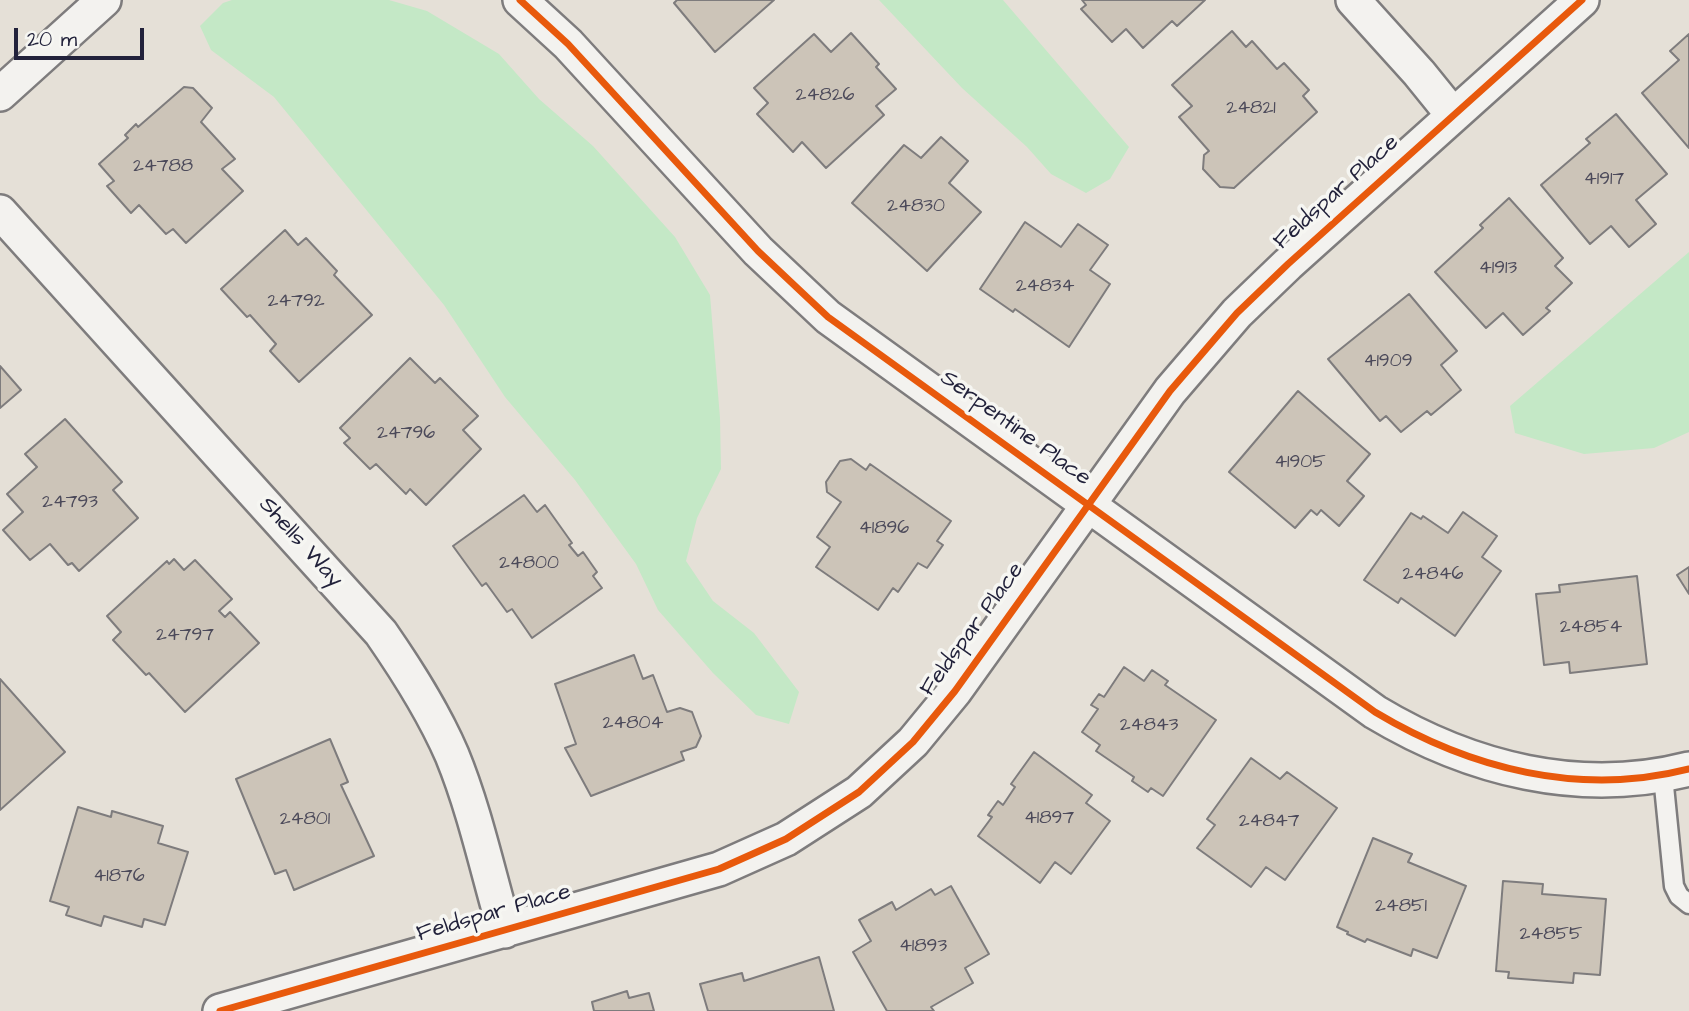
<!DOCTYPE html>
<style>
body{margin:0}
#map{position:relative;width:1689px;height:1011px;overflow:hidden;background:#e5e0d7;font-family:"Architects Daughter",sans-serif}
canvas{display:block}
.scale{position:absolute;left:14px;top:28px;width:130px;height:32px;box-sizing:border-box;border:4px solid #22223b;border-top:0;padding-left:9px;font-size:21px;line-height:24px;white-space:nowrap;color:#22223b;-webkit-text-stroke:5px #f6f6f2;paint-order:stroke}
</style>
<div id="map">
<canvas width="1689" height="1011"></canvas>
<div class="scale">20 m</div>
</div>
<script>
const ctx = document.querySelector('canvas').getContext('2d');
ctx.lineJoin = 'round';
function paint(path, color) {
  ctx.fillStyle = color;
  ctx.fill(path, 'evenodd');
}
function trace(path, color, width, dash) {
  ctx.strokeStyle = color;
  ctx.lineWidth = width;
  ctx.lineCap = dash ? 'butt' : 'round';
  ctx.setLineDash(dash || []);
  ctx.stroke(path);
}
function drawText(font, color, halo, rows, align = 'center') {
  ctx.font = font + ' "Architects Daughter",sans-serif';
  ctx.lineWidth = 7;
  ctx.setLineDash([]);
  ctx.textBaseline = 'middle';
  ctx.strokeStyle = halo;
  ctx.fillStyle = color;
  for (const [text, x, y, turn = 0] of rows) {
    ctx.save();
    ctx.translate(x, y);
    ctx.rotate((+turn || 0) * Math.PI / 180);
    ctx.textAlign = isNaN(turn) ? turn : align;
    if (halo) ctx.strokeText(text, 0, 0);
    ctx.fillText(text, 0, 0);
    ctx.restore();
  }
}
paint(new Path2D(`
 M232 0H389L427 11 499 54 539 99 593 146 675 237 710 295 720 418 721 469 697 518 686 561 713 601 754 633 799 692 789 724 756 715 713 673 658 610 636 564 575 480 505 397 444 305 274 97 211 50 200 26 223 3Z
 M879 0H1003L1129 147 1110 179 1086 193 1051 174 1027 147 962 88Z
 M1689 252V432L1654 448 1584 454 1515 433 1510 406Z`), '#c4e8c6');
const building = new Path2D(`
 M677 0H774L715 52 674 3Z
 M1082 0H1205L1177 26 1172 21 1143 48 1126 29 1112 42 1081 9 1086 5Z
 M1232 31 1246 47 1252 41 1277 69 1284 63 1309 90 1303 96 1317 112 1234 188 1220 187 1203 169 1204 155 1209 151 1179 117 1192 106 1172 85Z
 M851 33 879 64 876 67 896 89 876 106 884 115 826 168 802 142 793 152 757 114 768 103 754 88 814 34 831 52Z
 M1689 34V148L1642 93 1679 60 1670 51Z
 M184 87 193 88 212 108 201 122 235 159 222 169 243 191 186 243 173 229 166 234 139 205 131 213 107 186 114 181 99 164 128 138 125 135 136 124 138 127Z
 M1616 114 1667 174 1636 200 1656 224 1629 247 1611 226 1590 244 1541 185 1590 143 1586 139Z
 M941 137 968 161 949 183 981 212 927 271 852 203 904 145 921 158Z
 M1509 198 1563 258 1555 266 1572 283 1546 308 1550 311 1523 335 1503 313 1486 328 1435 272 1483 228 1480 225Z
 M1025 222 1061 247 1078 224 1108 245 1090 270 1110 284 1069 347 1015 309 1013 312 980 289Z
 M285 230 298 245 306 238 337 271 334 275 372 315 299 382 270 351 276 344 250 315 247 317 221 289Z
 M1409 294 1457 351 1441 365 1461 390 1431 415 1427 411 1401 432 1386 416 1380 421 1328 359Z
 M410 358 435 383 440 378 478 416 463 430 481 449 426 505 410 489 406 494 376 464 370 469 344 443 350 438 340 428Z
 M0 366 21 390 0 408Z
 M1298 391 1370 454 1347 481 1364 496 1339 526 1321 510 1317 515 1311 510 1295 528 1229 472Z
 M65 419 122 482 113 490 138 518 79 571 72 563 68 565 50 544 30 560 3 530 23 512 7 494 37 467 25 454Z
 M851 459 866 470 870 464 951 521 937 541 943 545 927 568 918 563 898 592 893 588 878 610 816 567 830 547 817 537 841 502 827 492 826 482 840 461Z
 M524 495 537 512 545 505 572 543 569 545 578 556 583 552 597 572 593 576 602 588 532 638 512 609 507 612 486 583 482 586 453 546Z
 M1463 512 1497 536 1482 557 1501 571 1455 636 1401 598 1398 603 1364 580 1411 513 1421 519 1423 516 1448 533Z
 M174 559 184 570 195 560 232 599 219 611 225 617 230 612 259 643 185 712 149 673 146 675 113 640 121 632 107 616 167 561 169 564Z
 M1689 567V594L1677 575Z
 M1637 576 1647 664 1570 673 1569 662 1544 665 1536 594 1560 592 1559 585Z
 M634 655 643 679 653 675 667 712 680 708 692 712 701 736 696 747 681 752 684 760 591 796 565 748 576 744 555 684Z
 M1124 667 1144 681 1152 670 1168 681 1165 685 1216 720 1163 796 1151 788 1148 792 1132 781 1134 777 1096 751 1100 745 1082 732 1098 709 1091 705 1099 694 1104 697Z
 M0 679 65 752 0 810Z
 M330 739 348 782 341 785 374 856 294 890 286 870 275 874 236 779Z
 M1034 752 1092 795 1086 803 1110 821 1071 874 1055 862 1040 883 978 836 992 817 988 815 998 801 1003 805 1015 787 1011 784Z
 M1251 758 1280 779 1287 772 1337 808 1285 880 1266 867 1251 887 1197 848 1215 825 1207 819Z
 M78 807 111 817 112 811 163 826 158 843 188 852 165 925 144 919 142 927 104 916 101 926 66 915 69 907 50 901Z
 M1373 838 1412 854 1408 862 1466 886 1437 958 1413 949 1411 956 1367 939 1365 942 1347 934 1348 932 1337 927Z
 M1503 881 1543 884 1542 894 1606 899 1600 975 1574 973 1573 983 1508 978 1509 972 1496 971Z
 M951 886 989 954 965 968 973 983 931 1007 934 1011H887L853 952 871 941 859 920 892 902 896 910 931 889 935 895Z
 M819 957 834 1011H708L700 984 742 973 744 981Z
 M627 991 629 998 649 993 654 1011H594L592 1002Z`);
paint(building, '#ccc4b8');
trace(building, '#7e7c7d', 2);
const service = new Path2D(`
 M1663 776 1674 886 1679 896 1689 904`);
const minor = new Path2D(`
 M520 0 568 44 758 251 828 317 1375 712C1470 769 1580 797 1689 769
 M1353 0 1419 73 1453 115
 M0 94 104 0
 M0 212 381 633C408 672 433 711 452 755 475 811 488 873 505 931
 M220 1011 719 869 786 839 859 792 913 742 955 691 1170 391 1237 313 1288 264 1582 0`);
trace(service, '#7e7c7d', 23);
trace(minor, '#7e7c7d', 38);
trace(service, '#f3f2ef', 18);
trace(minor, '#f3f2ef', 33);
trace(new Path2D(`
 M520 0 568 44 758 251 828 317 1375 712C1470 769 1580 797 1689 769
 M220 1011 719 869 786 839 859 792 913 742 955 691 1170 391 1237 313 1288 264 1582 0`), '#e8590c', 7);
drawText('19px', '#4c4a5a', null, [
 ["24826",825,96],
 ["24821",1251,109],
 ["24788",163,167],
 ["41917",1604,180],
 ["24830",916,207],
 ["41913",1498,269],
 ["24834",1045,287],
 ["24792",296,302],
 ["41909",1388,362],
 ["24796",406,434],
 ["41905",1300,463],
 ["24793",70,503],
 ["41896",884,529],
 ["24800",529,564],
 ["24846",1433,575],
 ["24854",1591,628],
 ["24797",185,636],
 ["24804",633,724],
 ["24843",1149,726],
 ["41897",1049,819],
 ["24801",305,820],
 ["24847",1269,822],
 ["41876",119,877],
 ["24851",1401,907],
 ["24855",1551,935],
 ["41893",923,947]
]);
drawText('23px', '#22223b', '#f6f6f2', [
 ["Feldspar Place",1337,193,-42],
 ["Serpentine Place",1015,429,36],
 ["Shells Way",300,543,48],
 ["Feldspar Place",973,630,-54],
 ["Feldspar Place",494,914,-16]
]);
</script>
